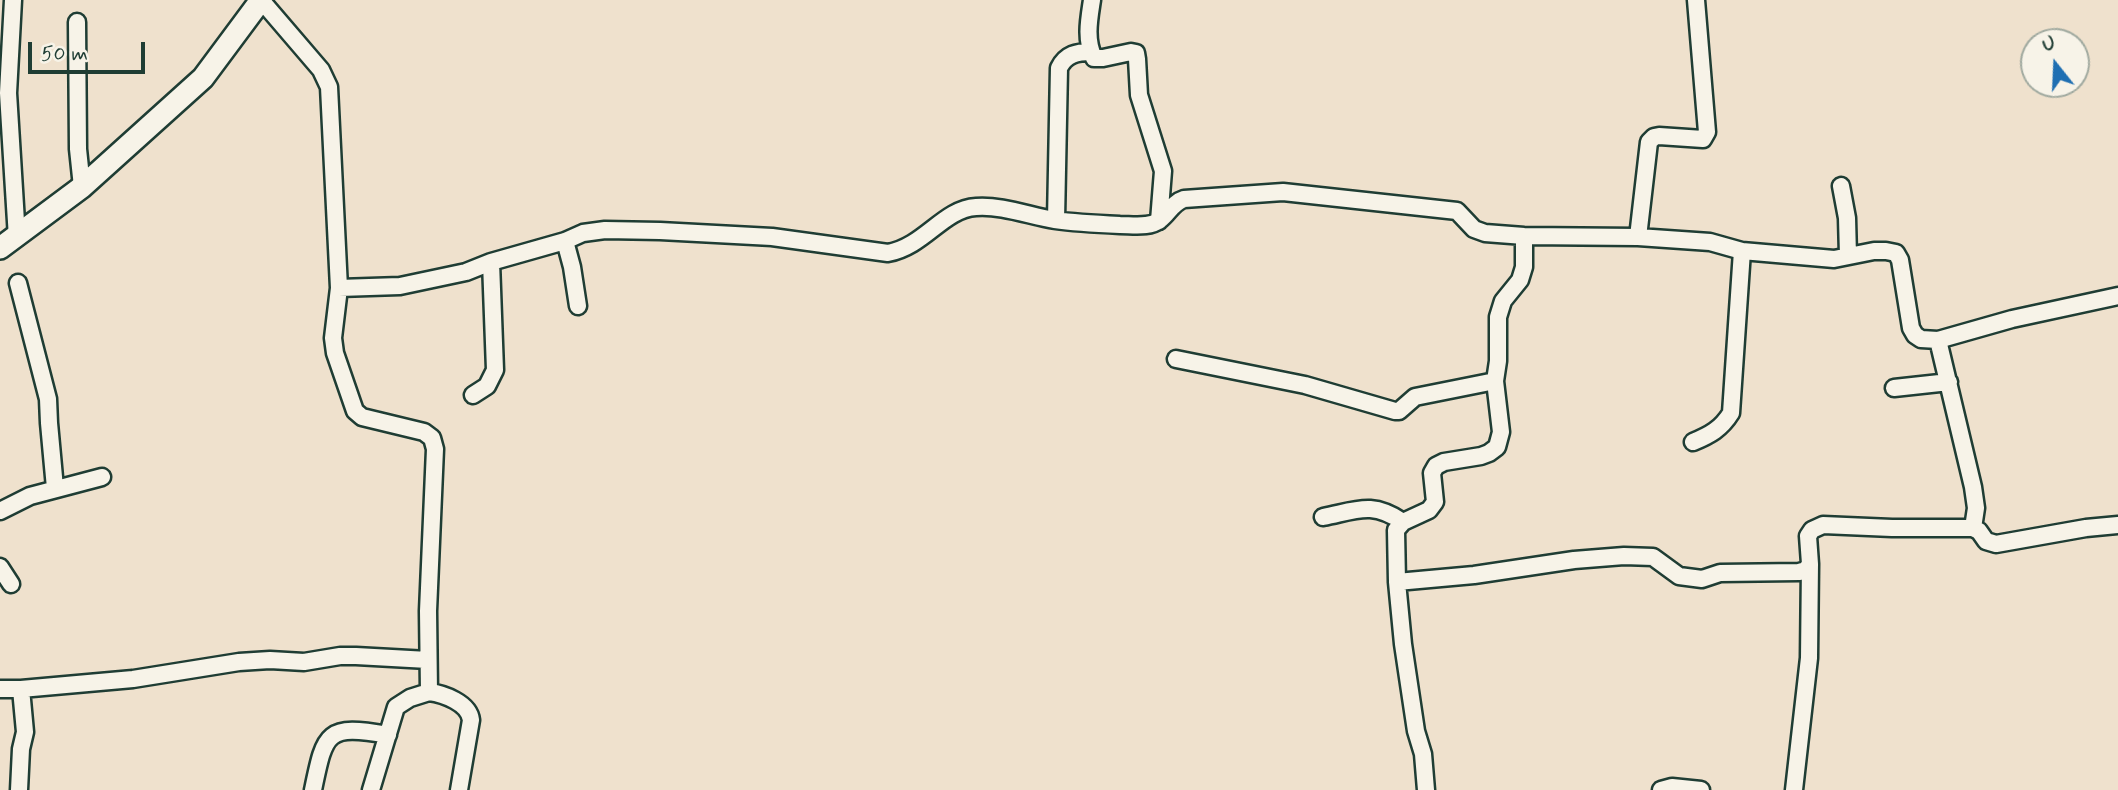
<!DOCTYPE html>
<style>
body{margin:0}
#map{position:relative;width:2118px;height:790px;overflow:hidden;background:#efe1cd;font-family:Mynerve,sans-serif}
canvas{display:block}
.north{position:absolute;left:2020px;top:28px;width:70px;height:70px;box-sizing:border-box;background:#f7f3e8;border:2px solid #a1aaa0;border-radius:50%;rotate:342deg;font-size:19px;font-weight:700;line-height:28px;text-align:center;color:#1f3d34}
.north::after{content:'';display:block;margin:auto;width:24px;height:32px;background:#1f6fb2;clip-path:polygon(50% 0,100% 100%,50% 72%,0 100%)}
.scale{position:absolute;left:28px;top:42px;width:117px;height:32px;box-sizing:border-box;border:4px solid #1f3d34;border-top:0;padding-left:9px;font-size:21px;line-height:24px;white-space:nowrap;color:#1f3d34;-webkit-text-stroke:5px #f7f3e8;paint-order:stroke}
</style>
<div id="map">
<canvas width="2118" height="790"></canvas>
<div class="north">U</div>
<div class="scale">50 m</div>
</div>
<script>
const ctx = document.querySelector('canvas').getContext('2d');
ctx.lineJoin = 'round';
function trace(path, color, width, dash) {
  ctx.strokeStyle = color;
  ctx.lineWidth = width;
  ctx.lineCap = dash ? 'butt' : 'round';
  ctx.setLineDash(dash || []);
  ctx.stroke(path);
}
const minor = new Path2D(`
 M13 0 8 93 17 238
 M261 0 321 70 329 87 339 288 400 286 466 272 491 262 565 241 583 233 605 230 660 231 772 237 888 253C925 246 943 209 976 207 1002 205 1030 216 1055 220 1076 223 1098 224 1120 225 1128 225 1138 226 1146 225 1167 223 1168 204 1184 199L1283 192 1457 211 1474 229 1485 233 1524 236 1638 237 1710 242 1742 251 1834 259 1874 251H1886L1896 253 1900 260 1911 328 1915 335 1921 339 1938 340 2012 319 2118 296
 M1092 0C1089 20 1085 39 1094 58H1103L1131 52 1136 53 1137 59 1139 95 1163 171 1159 221
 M77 22 78 149 82 187
 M1841 186 1847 218 1848 256
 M1056 220 1059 68C1066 54 1077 52 1091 52
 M1638 237 1649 142 1654 137 1659 136 1703 139 1707 132 1696 0
 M565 241 572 267 578 306
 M18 283 48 399 49 423 55 488
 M339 288 333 338 335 353 355 411 362 417 424 432 432 438 435 449 428 611 429 692C444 694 469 703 471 720L459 790
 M1938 340 1973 487 1976 508 1973 528
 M1176 359 1305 385 1395 411H1399L1415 397 1495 381
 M1894 388 1949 382
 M473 395 487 386 495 370 491 262
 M1693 442C1710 435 1721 429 1731 413L1742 251
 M0 511 30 496 102 477
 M1323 517C1358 510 1372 501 1403 522
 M0 567 11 584
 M1397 582 1474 575 1574 560 1624 556 1653 557 1679 576 1702 579 1720 573 1799 572 1806 570 1810 564 1808 536 1812 530 1823 525 1892 528H1973L1979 531 1986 541 1996 544 2086 528 2118 525
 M0 689H21L133 679 239 662 270 660 304 662 340 656H356L428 660
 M19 790 21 749 25 732 21 689
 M313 790C325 732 326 724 388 735
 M371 790 396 707 410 698 429 692
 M1426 790 1423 754 1416 731 1403 644 1397 582 1396 530 1403 522 1429 510 1435 502 1432 473 1436 466 1444 462 1481 456 1489 453 1497 447 1501 432 1495 381 1498 361V317L1503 301 1520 280 1524 267V236
 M1661 790 1672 787 1701 790
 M1794 790 1809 658 1810 564`);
const tertiary = new Path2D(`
 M0 248 82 187 203 78 261 0`);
trace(minor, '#1f3d34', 21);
trace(tertiary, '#1f3d34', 26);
trace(minor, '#f7f3e8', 16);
trace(tertiary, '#f7f3e8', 21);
</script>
